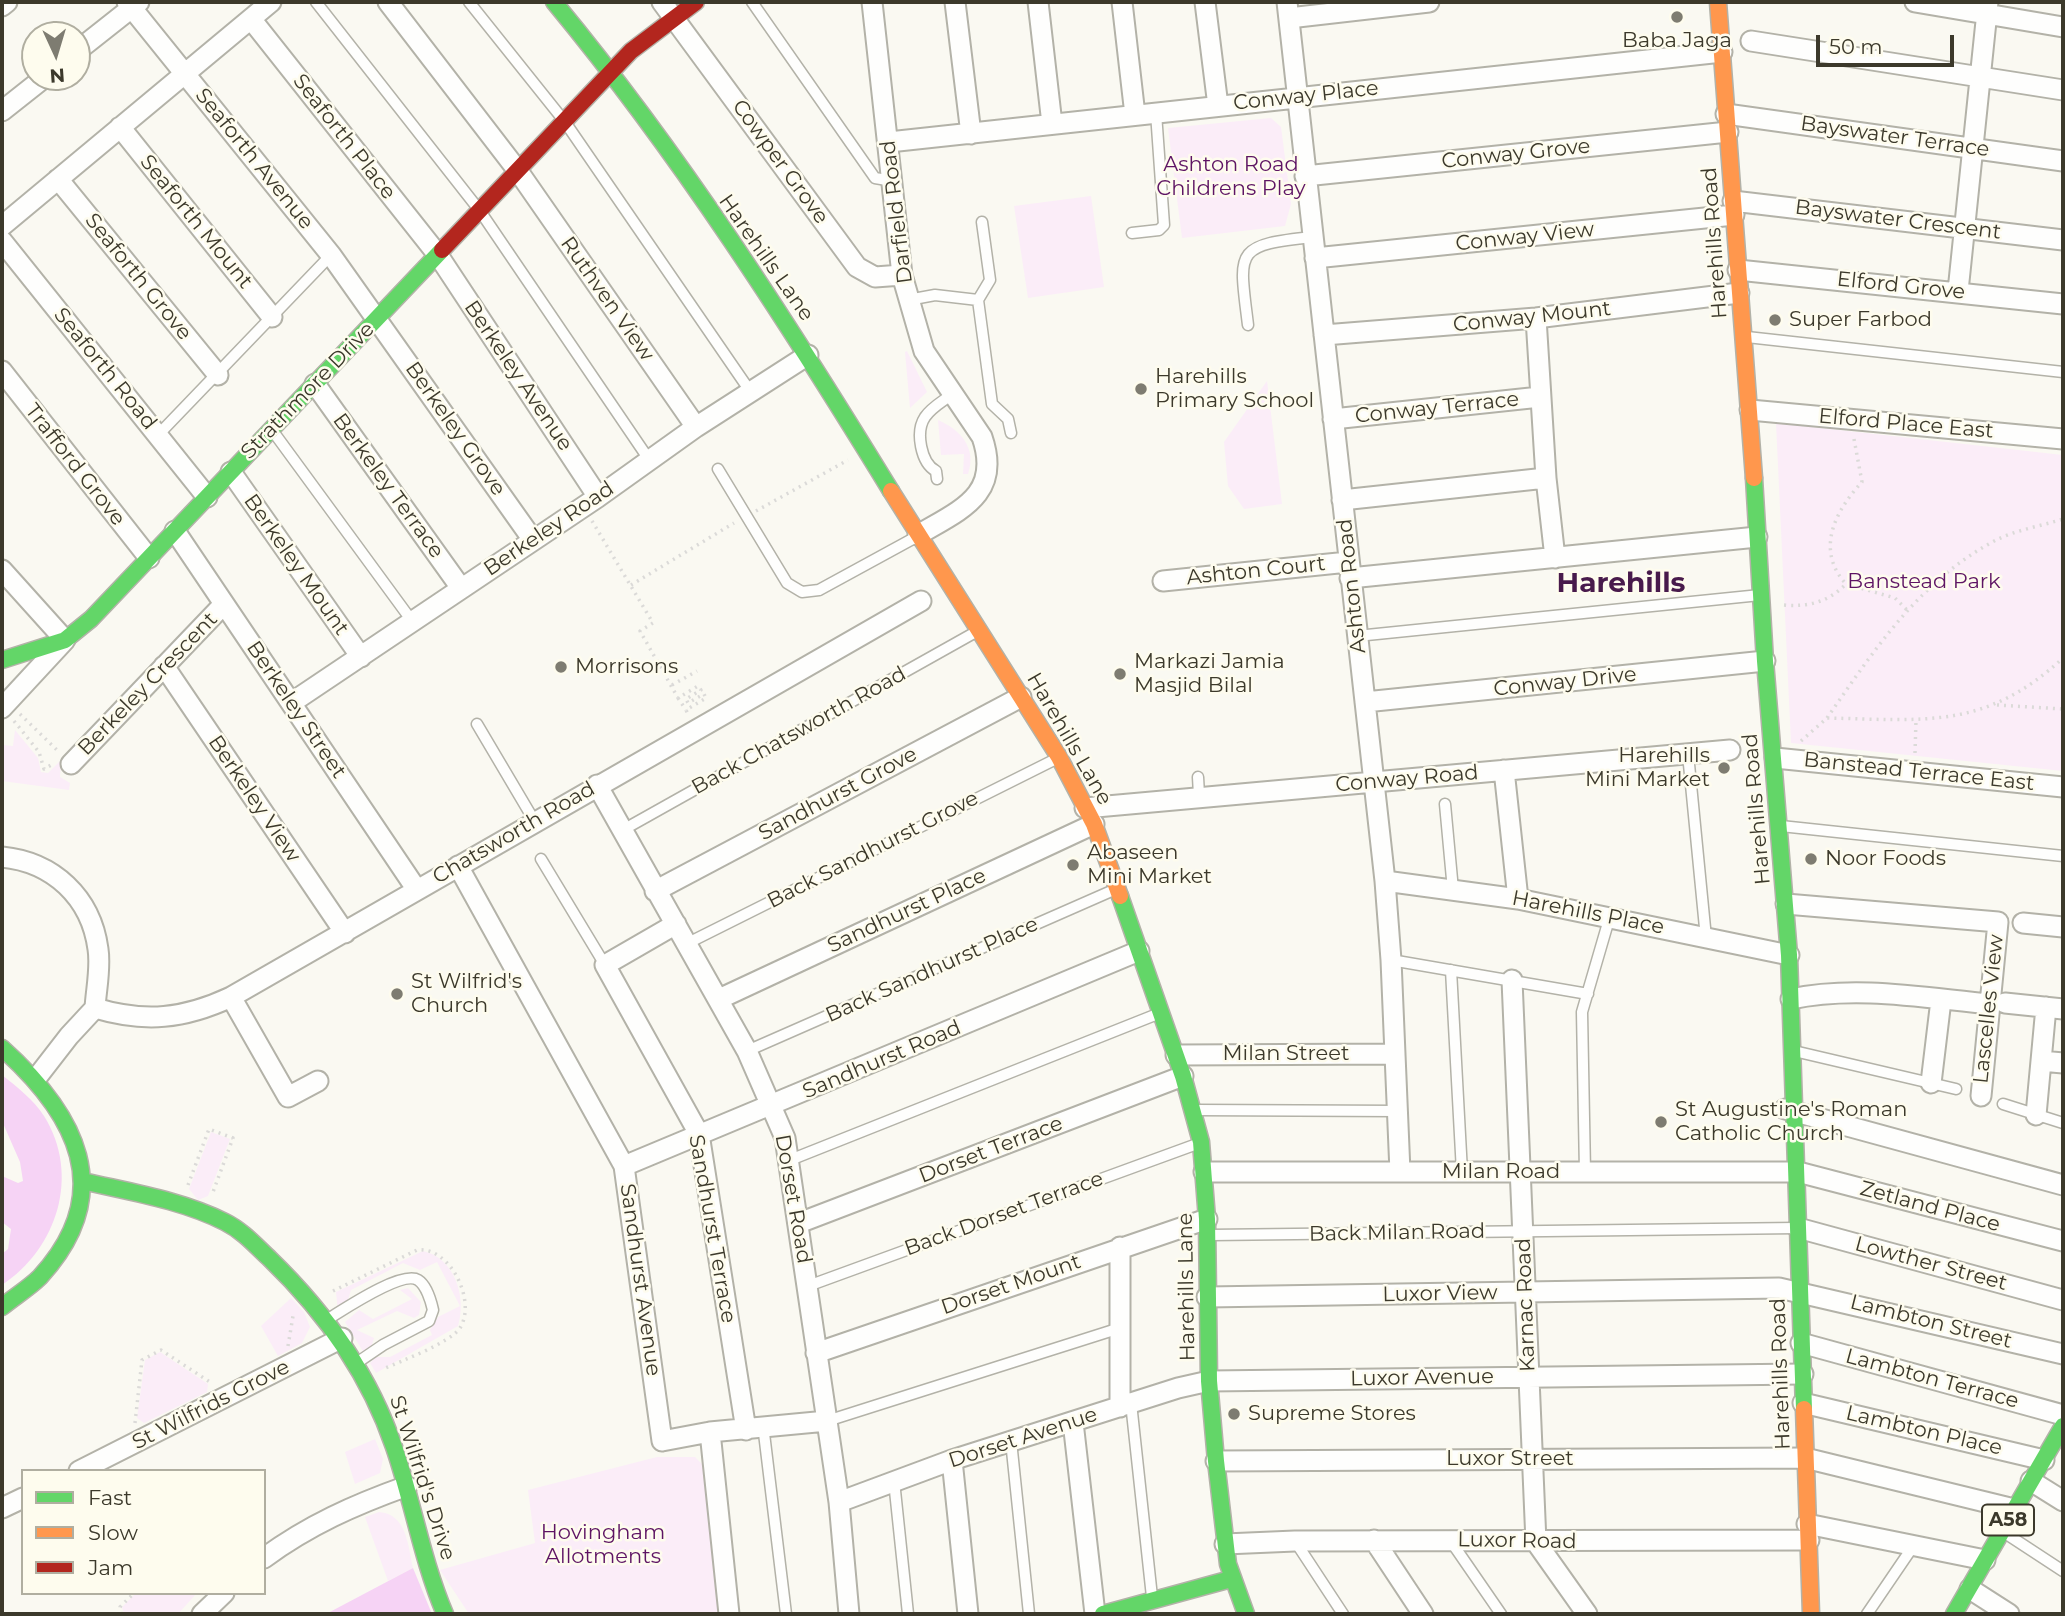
<!DOCTYPE html>
<style>
body{margin:0}
#map{position:relative;width:2065px;height:1616px;overflow:hidden;background:#faf9f2;font-family:Montserrat,sans-serif}
canvas{display:block}
.frame{position:absolute;inset:0;border:4px solid #3c392b;pointer-events:none}
.legend{position:absolute;left:21px;top:1469px;width:245px;height:126px;box-sizing:border-box;background:#fefcee;border:2px solid #b0aea0;margin:0;padding:9px 12px;list-style:none;font-size:21px;color:#3c392b}
.legend li{display:flex;align-items:center;gap:14px;height:35px}
.legend b{width:35px;border:2px solid #b0aea0}
.north{position:absolute;left:21px;top:21px;width:70px;height:70px;box-sizing:border-box;background:#fefcee;border:2px solid #b0aea0;border-radius:50%;rotate:176deg;font-size:19px;font-weight:700;line-height:28px;text-align:center;color:#3c392b}
.north::after{content:'';display:block;margin:auto;width:24px;height:32px;background:#7e7c71;clip-path:polygon(50% 0,100% 100%,50% 72%,0 100%)}
.scale{position:absolute;left:1816px;top:35px;width:138px;height:32px;box-sizing:border-box;border:4px solid #3c392b;border-top:0;padding-left:9px;font-size:21px;line-height:24px;white-space:nowrap;color:#3c392b;-webkit-text-stroke:5px #fefcee;paint-order:stroke}
</style>
<div id="map">
<canvas width="2065" height="1616"></canvas>
<div class="frame"></div>
<ul class="legend">
<li><b style="height:9px;background:#63d668"></b>Fast</li>
<li><b style="height:9px;background:#ff974d"></b>Slow</li>
<li><b style="height:9px;background:#b3261e"></b>Jam</li>
</ul>
<div class="north">N</div>
<div class="scale">50 m</div>
</div>
<script>
const ctx = document.querySelector('canvas').getContext('2d');
ctx.lineJoin = 'round';
function paint(path, color) {
  ctx.fillStyle = color;
  ctx.fill(path, 'evenodd');
}
function trace(path, color, width, dash) {
  ctx.strokeStyle = color;
  ctx.lineWidth = width;
  ctx.lineCap = dash ? 'butt' : 'round';
  ctx.setLineDash(dash || []);
  ctx.stroke(path);
}
function drawText(font, color, halo, rows, align = 'center') {
  ctx.font = font + ' Montserrat,sans-serif';
  ctx.lineWidth = 5;
  ctx.setLineDash([]);
  ctx.textBaseline = 'middle';
  ctx.strokeStyle = halo;
  ctx.fillStyle = color;
  for (const [text, x, y, turn = 0] of rows) {
    ctx.save();
    ctx.translate(x, y);
    ctx.rotate((+turn || 0) * Math.PI / 180);
    ctx.textAlign = isNaN(turn) ? turn : align;
    if (halo) ctx.strokeText(text, 0, 0);
    ctx.fillText(text, 0, 0);
    ctx.restore();
  }
}
paint(new Path2D(`
 M1271 118 1281 127 1291 204 1285 226 1182 238 1168 128Z
 M1091 196 1104 287 1028 298 1014 206Z
 M907 351 927 392 910 408 905 352Z
 M1267 381 1282 504 1244 509 1228 486 1224 442Z
 M938 420C961 430 977 448 968 474H963L964 454 941 455Z
 M1776 423 2063 455V771L1791 743Z
 M15 730 38 758 41 772 48 773 61 760 60 777 70 783 69 790 2 781 3 745 13 746Z
 M211 1132 230 1139 208 1196 198 1200 189 1189Z
 M423 1251C455 1258 467 1298 458 1326L376 1373 370 1363 376 1357H390L432 1335 430 1330 438 1317 460 1306 437 1262 420 1270 403 1263 351 1290 347 1303 338 1312 336 1292Z
 M408 1288 421 1302 419 1315 414 1318 397 1311 357 1330 374 1338 371 1348 364 1353 345 1322 359 1310 373 1319 412 1299 400 1290Z
 M291 1298 304 1312 310 1327 302 1343 278 1356 261 1326Z
 M160 1352 208 1384 207 1392 144 1423 137 1418 145 1360Z
 M375 1439 383 1459 380 1473 355 1484 345 1452Z
 M657 1457H695L706 1468 722 1614H469L440 1570 535 1543 528 1490Z
 M379 1512C407 1514 408 1546 413 1568L388 1581 365 1517Z
 M136 1593H197L178 1614H124L122 1607Z`), '#fbedf8');
paint(new Path2D(`
 M2 1075C17 1087 33 1099 44 1116 81 1175 57 1249 2 1285V1254L8 1249 11 1229 2 1222V1176L18 1183 23 1181 20 1162 2 1121Z
 M413 1568 432 1614H326Z`), '#f6d3f5');
const lane = new Path2D(`
 M316 2 480 211 650 461
 M469 2 565 122 750 391
 M752 2 875 178 893 181
 M982 222 990 280 978 300 992 404 1008 419 1011 433
 M1132 233 1159 230 1164 225 1156 113
 M908 300 935 295 978 300
 M1248 325C1239 251 1233 245 1313 237
 M1747 337 2063 372
 M272 430 412 621
 M158 435 331 255
 M718 469 787 583 802 592 819 590 918 536
 M937 479 936 471C921 463 915 432 925 417 932 407 942 402 951 395
 M1357 636 1760 595
 M477 724 535 822
 M1688 754 1706 938
 M1198 777 1199 795
 M1445 804 1453 890
 M1781 826 2063 856
 M621 831 974 633
 M541 859 605 965
 M688 943 1056 759
 M1391 960 1588 994
 M1451 970 1462 1172
 M747 1051 1116 889
 M1794 1051 1956 1089
 M2003 1104 2063 1123
 M1196 1110 1398 1111
 M790 1160 1160 1013
 M1585 1172 1582 1012 1610 916
 M1211 1235 1797 1228
 M808 1286 1197 1144
 M328 1319C343 1310 402 1270 418 1280 426 1285 431 1301 433 1310L429 1321 383 1345 358 1362
 M1131 1403 1152 1597
 M827 1421 1120 1328
 M763 1425 786 1614
 M1011 1441 1029 1614
 M894 1481 908 1614
 M2005 1533 2063 1571
 M1450 1540 1501 1614
 M1295 1541 1343 1614
 M1867 1614 1914 1545`);
const street = new Path2D(`
 M127 2 331 255 533 540
 M388 2 518 171 696 427
 M662 2 857 267 875 277 902 275
 M872 2 902 275 924 351 982 437C1002 495 960 510 918 535
 M955 2 971 134
 M1038 2 1052 124
 M1122 2 1135 115
 M1205 2 1218 106
 M1287 2 1385 881 1391 960 1400 1172
 M1915 2 2063 27
 M2 6 7 2
 M1289 18 1429 2
 M251 19 438 255 598 497
 M1751 41 2063 90
 M77 51 139 2
 M2 111 45 77
 M1726 114 2063 161
 M120 127 272 317
 M889 142 1722 52
 M1305 176 1728 132
 M58 179 218 375
 M1733 201 2063 240
 M2 226 271 2
 M2 241 207 497
 M1315 258 1734 215
 M1738 270 2063 304
 M1958 291 1988 2
 M1536 318 1546 478 1555 558
 M1324 335 1536 318 1739 293
 M2 371 149 558
 M315 384 461 588
 M1750 410 2063 439
 M1333 419 1540 397
 M231 472 361 657
 M1342 500 1546 478
 M175 531 417 890
 M2 570 65 640 2 708
 M1350 578 1757 537
 M1163 581 1348 562
 M164 666 345 933
 M1365 702 1765 661
 M291 703 598 497 696 427 808 355
 M1775 758 2063 787
 M71 764 224 604
 M1504 770 1518 899
 M597 785 747 1051 785 1138 839 1502 849 1614
 M1085 808 1730 750
 M2 857C53 862 91 897 98 949 101 968 96 990 95 1008L69 1036 38 1076
 M458 866 624 1166 662 1441 710 1432 827 1421
 M1385 881 1518 899 1789 955
 M655 891 1021 697
 M1786 904 1998 922 1981 1096
 M2023 923 2063 927
 M676 924 605 965 699 1134 746 1430
 M1512 980 1536 1542 1587 1614
 M231 997 288 1097 318 1081
 M719 999 1094 824
 M1791 999C1856 985 1925 998 1990 1004
 M2005 1003 2063 1009
 M95 1008C145 1023 184 1019 231 997L921 601
 M1176 1055 1395 1054
 M2041 1061 2063 1063
 M1931 1083 1941 1000
 M1785 1109 2063 1185
 M2036 1115 2046 1007
 M624 1166 1139 951
 M1204 1172H1798L2063 1241
 M799 1223 1183 1076
 M1798 1228 2063 1300
 M1207 1297 1779 1288 2063 1354
 M1801 1343 2063 1415
 M816 1353 1207 1219
 M1803 1403 2044 1460
 M1120 1407V1247
 M1073 1422 1095 1614
 M710 1432 729 1614
 M952 1460 968 1614
 M1216 1461 1805 1458 2014 1509
 M79 1471 342 1338
 M2031 1481 2063 1501
 M839 1502 952 1460 1178 1388 1209 1381 1803 1374
 M2 1508 23 1498
 M1807 1524 1985 1560
 M1374 1540 1423 1614
 M1225 1544 1295 1541 1809 1540
 M264 1558C309 1525 354 1505 407 1486
 M1970 1589 2009 1614
 M202 1614 224 1593`);
const fast = new Path2D(`
 M554 2C680 154 788 323 891 491
 M1754 478 1765 661 1789 955 1804 1409
 M2 660 65 640 91 619 442 250
 M1120 896 1183 1076 1201 1142 1207 1219 1209 1381 1216 1461 1228 1564 1246 1614
 M2 1048C76 1114 118 1192 40 1277 29 1288 14 1297 2 1307
 M83 1181C130 1192 181 1200 225 1222 243 1231 256 1246 270 1259 326 1313 369 1373 394 1447 413 1502 422 1560 445 1614
 M1103 1614 1231 1579
 M1954 1614 2063 1426`);
const slow = new Path2D(`
 M1718 2 1754 478
 M891 491 1059 757 1094 824 1120 896
 M1804 1409 1811 1614`);
const jam = new Path2D(`
 M442 250 631 51 696 2`);
trace(lane, '#b3b2a8', 13);
trace(street, '#b3b2a8', 23);
trace(fast, '#b3b2a8', 19);
trace(slow, '#b3b2a8', 19);
trace(jam, '#b3b2a8', 19);
trace(new Path2D(`
 M1854 439 1862 482C1835 511 1815 550 1846 584L1895 598 1907 610
 M756 511 848 460
 M592 521 653 623 640 631 678 698 698 686 701 690 686 699 688 703 704 694 706 698 686 710 688 714
 M631 585 734 523
 M1784 605C1809 607 1828 602 1846 584
 M672 685 697 671
 M678 698 686 710
 M1997 705 2063 709
 M20 714 60 753
 M1827 718C1875 649 1920 580 1996 540 2016 530 2041 526 2063 519
 M14 721 39 752 44 769 53 764
 M1801 741 1827 718C1925 720 1985 730 2063 658
 M1915 753 1916 720
 M188 1185 209 1129 233 1138 213 1192
 M333 1291 417 1250C450 1246 477 1301 460 1328 450 1343 401 1361 383 1369
 M288 1346 293 1316
 M135 1423 142 1360 161 1350 213 1384
 M121 1614 120 1607 134 1593`), '#dbdad8', 3.5, [2, 5]);
trace(lane, '#fefefd', 10);
trace(street, '#fefefd', 19);
trace(fast, '#63d668', 16);
trace(slow, '#ff974d', 16);
trace(jam, '#b3261e', 16);
for (const [x, y, r, color] of [
 [1677,17,7,"#7e7c71"],
 [1775,320,7,"#7e7c71"],
 [1141,389,7,"#7e7c71"],
 [561,667,7,"#7e7c71"],
 [1120,674,7,"#7e7c71"],
 [1724,768,7,"#7e7c71"],
 [1811,859,7,"#7e7c71"],
 [1073,865,7,"#7e7c71"],
 [397,994,7,"#7e7c71"],
 [1661,1122,7,"#7e7c71"],
 [1234,1414,7,"#7e7c71"]
]) {
  const dot = new Path2D();
  dot.arc(x, y, r, 0, 2 * Math.PI);
  ctx.fillStyle = color;
  ctx.fill(dot);
  trace(dot, '#fefcee', 2.5);
}
for (const [x, y, w] of [
 [2008,1520,52]
]) {
  const box = new Path2D();
  box.roundRect(x - w / 2, y - 15.5, w, 31, 5);
  ctx.fillStyle = '#fefcee';
  ctx.fill(box);
  trace(box, '#3c392b', 2);
}
drawText('bold 19px', '#3c392b', null, [
 ["A58",2008,1520]
]);
drawText('21px', '#3c392b', '#fefcee', [
 ["Baba Jaga",1677,41,"center"],
 ["Super Farbod",1789,320],
 ["Harehills",1155,377],
 ["Primary School",1155,401],
 ["Markazi Jamia",1134,662],
 ["Masjid Bilal",1134,686],
 ["Morrisons",575,667],
 ["Harehills",1710,756,"right"],
 ["Mini Market",1710,780,"right"],
 ["Abaseen",1087,853],
 ["Mini Market",1087,877],
 ["Noor Foods",1825,859],
 ["St Wilfrid's",411,982],
 ["Church",411,1006],
 ["St Augustine's Roman",1675,1110],
 ["Catholic Church",1675,1134],
 ["Supreme Stores",1248,1414]
], 'left');
drawText('21px', '#3c392b', '#fefcee', [
 ["Conway Place",1306,96,-6],
 ["Seaforth Place",344,137,52],
 ["Bayswater Terrace",1895,137,8],
 ["Conway Grove",1516,154,-6],
 ["Seaforth Avenue",254,159,51],
 ["Cowper Grove",780,162,54],
 ["Darfield Road",897,212,-97],
 ["Bayswater Crescent",1898,220,7],
 ["Seaforth Mount",196,222,51],
 ["Conway View",1525,237,-6],
 ["Harehills Road",1715,243,-94],
 ["Harehills Lane",766,258,55],
 ["Seaforth Grove",138,277,51],
 ["Elford Grove",1901,286,6],
 ["Ruthven View",607,299,55],
 ["Conway Mount",1532,317,-6],
 ["Seaforth Road",105,369,51],
 ["Berkeley Avenue",518,376,56],
 ["Strathmore Drive",308,391,-46],
 ["Conway Terrace",1437,408,-6],
 ["Elford Place East",1906,424,5],
 ["Berkeley Grove",455,429,55],
 ["Trafford Grove",75,465,52],
 ["Berkeley Terrace",388,486,54],
 ["Berkeley Road",549,529,-34],
 ["Berkeley Mount",296,565,55],
 ["Ashton Court",1256,571,-6],
 ["Ashton Road",1352,586,-96],
 ["Conway Drive",1565,682,-6],
 ["Berkeley Crescent",148,684,-46],
 ["Berkeley Street",296,710,56],
 ["Back Chatsworth Road",799,731,-29],
 ["Harehills Lane",1069,739,60],
 ["Banstead Terrace East",1919,772,6],
 ["Conway Road",1407,779,-5],
 ["Sandhurst Grove",838,794,-28],
 ["Berkeley View",254,799,56],
 ["Harehills Road",1757,809,-95],
 ["Chatsworth Road",514,833,-30],
 ["Back Sandhurst Grove",873,850,-27],
 ["Sandhurst Place",907,911,-25],
 ["Harehills Place",1588,913,11],
 ["Back Sandhurst Place",932,970,-24],
 ["Lascelles View",1989,1009,-84],
 ["Milan Street",1286,1054],
 ["Sandhurst Road",882,1060,-23],
 ["Dorset Terrace",991,1150,-21],
 ["Milan Road",1501,1172],
 ["Dorset Road",793,1199,80],
 ["Zetland Place",1930,1207,15],
 ["Back Dorset Terrace",1004,1214,-20],
 ["Sandhurst Terrace",712,1229,80],
 ["Back Milan Road",1397,1233,-1],
 ["Lowther Street",1931,1264,15],
 ["Sandhurst Avenue",640,1280,82],
 ["Dorset Mount",1011,1285,-19],
 ["Harehills Lane",1187,1287,-91],
 ["Luxor View",1440,1294,-1],
 ["Karnac Road",1526,1305,-92],
 ["Lambton Street",1931,1322,14],
 ["Harehills Road",1781,1374,-92],
 ["Luxor Avenue",1422,1378,-1],
 ["Lambton Terrace",1932,1379,15],
 ["St Wilfrids Grove",211,1405,-27],
 ["Lambton Place",1924,1431,13],
 ["Dorset Avenue",1023,1438,-18],
 ["Luxor Street",1510,1459],
 ["St Wilfrid's Drive",422,1478,72],
 ["Luxor Road",1517,1541,1]
]);
drawText('21px', '#5e1464', '#fefcee', [
 ["Ashton Road",1231,165],
 ["Childrens Play",1231,189],
 ["Banstead Park",1924,582],
 ["Hovingham",603,1533],
 ["Allotments",603,1557]
]);
drawText('bold 28px', '#481a4c', '#fefcee', [
 ["Harehills",1621,584]
]);
</script>
